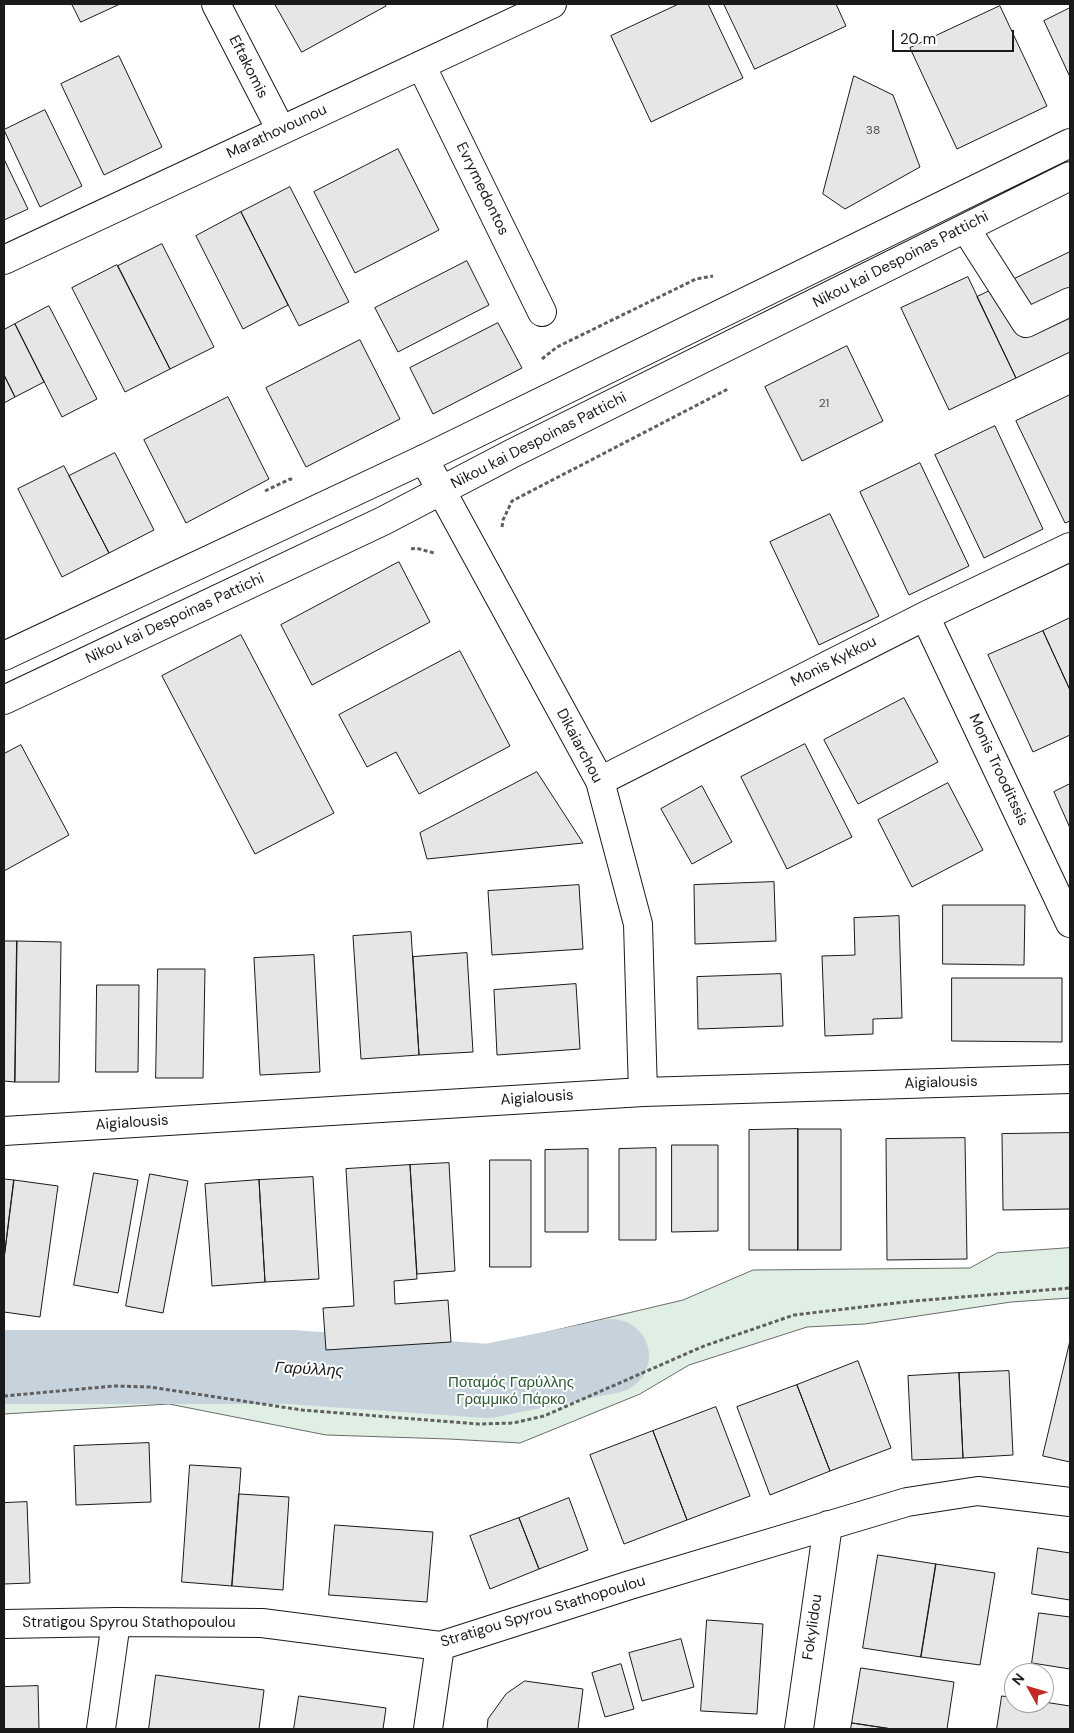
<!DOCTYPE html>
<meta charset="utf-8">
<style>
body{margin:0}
#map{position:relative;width:1074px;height:1733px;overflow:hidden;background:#fff;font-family:"DM Sans",sans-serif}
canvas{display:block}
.frame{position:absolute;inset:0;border:5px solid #1a1a1a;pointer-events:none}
.north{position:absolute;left:1004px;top:1663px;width:50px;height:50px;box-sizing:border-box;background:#fff;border:1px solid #a3a3a3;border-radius:50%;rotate:309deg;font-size:14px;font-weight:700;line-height:20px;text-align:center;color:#1a1a1a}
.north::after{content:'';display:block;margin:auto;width:18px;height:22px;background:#c62828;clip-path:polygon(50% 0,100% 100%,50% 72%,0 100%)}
.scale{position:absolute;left:892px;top:30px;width:122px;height:22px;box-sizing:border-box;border:2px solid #1a1a1a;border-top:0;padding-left:6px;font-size:15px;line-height:18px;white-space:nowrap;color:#1a1a1a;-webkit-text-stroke:4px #fff;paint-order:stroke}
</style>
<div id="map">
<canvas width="1074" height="1733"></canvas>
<div class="frame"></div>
<div class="north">N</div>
<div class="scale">20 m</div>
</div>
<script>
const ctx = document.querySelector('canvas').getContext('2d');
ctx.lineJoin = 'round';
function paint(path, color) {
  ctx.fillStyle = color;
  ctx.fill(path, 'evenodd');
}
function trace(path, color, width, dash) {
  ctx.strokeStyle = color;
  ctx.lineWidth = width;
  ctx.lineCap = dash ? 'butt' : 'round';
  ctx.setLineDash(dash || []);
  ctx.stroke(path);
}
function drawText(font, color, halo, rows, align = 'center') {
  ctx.font = font + ' "DM Sans",sans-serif';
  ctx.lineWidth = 4;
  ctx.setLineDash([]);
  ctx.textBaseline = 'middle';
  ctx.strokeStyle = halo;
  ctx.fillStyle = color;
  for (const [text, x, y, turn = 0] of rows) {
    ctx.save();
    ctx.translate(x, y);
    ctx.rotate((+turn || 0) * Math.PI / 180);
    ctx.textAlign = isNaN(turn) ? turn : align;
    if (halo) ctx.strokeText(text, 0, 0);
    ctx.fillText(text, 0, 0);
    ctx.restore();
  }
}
const green = new Path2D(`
 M1070 1248V1298L1011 1302 865 1324 807 1327 689 1365 640 1394 520 1443 449 1439 326 1435 169 1404 4 1414V1354H119L268 1345 320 1358 480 1348 683 1300 753 1270 970 1268 997 1253Z`);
paint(green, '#e0efe3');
trace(green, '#6a6a6a', 1);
trace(new Path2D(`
 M4 1367H290L488 1381 612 1356`), '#c6d2dc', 74);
const building = new Path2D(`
 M72 4H120L81 22Z
 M275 4H385L386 6 302 52Z
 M679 4H708L743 78 651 122 611 36Z
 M724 4H836L846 26 755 69Z
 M1000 6 1047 106 957 149 910 48Z
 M1070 8V77L1044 21Z
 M119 56 162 147 104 175 61 84Z
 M854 76 893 95 920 167 845 209 823 194Z
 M45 110 82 186 40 207 4 130Z
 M398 149 439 230 355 273 314 192Z
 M4 159 28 209 4 220Z
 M290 187 349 302 299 326 241 212Z
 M241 212 288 305 243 329 196 236Z
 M162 244 214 347 170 369 118 266Z
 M1070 252V352L1016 378 977 297Z
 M467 261 489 305 398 352 375 308Z
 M117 265 170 369 125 392 72 288Z
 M968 277 1016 378 949 410 901 308Z
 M49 306 97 399 62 417 15 324Z
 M498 323 522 368 433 414 410 368Z
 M15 324 44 382 15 397 4 375V330Z
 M360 340 400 419 306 467 266 388Z
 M847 346 883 421 802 461 765 387Z
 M4 375 15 397 4 403Z
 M1070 395V521L1065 523 1016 421Z
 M228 397 269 479 186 523 144 440Z
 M995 426 1043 529 984 558 935 455Z
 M115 453 154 530 109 553 69 476Z
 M920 463 969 566 909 595 860 492Z
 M64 466 109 553 62 577 18 489Z
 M830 514 879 616 819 645 770 542Z
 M399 562 430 622 312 685 281 625Z
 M1070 618V690L1043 631Z
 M1043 631 1070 690V735L1033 752 988 655Z
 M241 635 334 813 255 854 162 676Z
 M460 651 510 746 419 794 396 752 367 767 339 715Z
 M904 698 938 762 858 804 824 740Z
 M805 744 852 837 787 869 741 777Z
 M21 745 69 835 4 871V754Z
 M537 772 583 843 427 859 420 833Z
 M948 783 983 850 912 887 878 820Z
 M1070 784V828L1054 792Z
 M702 786 732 842 692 864 661 809Z
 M774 882 776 941 695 944 694 885Z
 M579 885 583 949 492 955 488 891Z
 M943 905H1025L1024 965 943 964Z
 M899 916 902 1018 873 1019V1034L825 1036 822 956 855 955 854 918Z
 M411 932 419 1055 361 1059 353 936Z
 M4 941H17L15 1082 4 1081Z
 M17 941 61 942 59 1082H15Z
 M467 953 473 1052 419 1055 413 957Z
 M314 955 320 1072 260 1075 254 958Z
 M158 969H205L203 1078H156Z
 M781 974 783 1026 698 1029 697 977Z
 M952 978H1062V1042L952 1041Z
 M576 984 580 1049 497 1055 494 990Z
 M97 985H139L138 1072H96Z
 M798 1129H841V1250H798Z
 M798 1129V1250H749V1130Z
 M1070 1133V1209L1003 1210 1002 1134Z
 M965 1138 967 1259 887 1260 886 1139Z
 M672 1145H718V1231L672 1232Z
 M656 1148V1240H619V1149Z
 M588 1149V1232H545V1150Z
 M490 1160H531V1267H490Z
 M449 1163 455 1271 417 1274 410 1165Z
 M410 1165 417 1279 394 1281 395 1304 448 1300 451 1342 326 1350 323 1308 354 1306 346 1169Z
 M94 1173 138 1180 118 1293 74 1285Z
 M150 1174 188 1181 163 1313 126 1306Z
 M313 1177 319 1279 265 1282 259 1180Z
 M4 1179 14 1180 4 1259Z
 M14 1180 58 1186 40 1317 4 1312V1259Z
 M259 1180 265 1282 212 1286 205 1184Z
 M1070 1341V1462L1043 1456Z
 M858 1361 891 1448 830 1471 797 1385Z
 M1009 1371 1013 1455 963 1458 959 1373Z
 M959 1373 963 1458 912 1460 908 1376Z
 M797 1385 830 1471 770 1495 737 1407Z
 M716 1407 750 1496 687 1520 653 1431Z
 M653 1431 687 1520 624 1544 590 1455Z
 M149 1443 151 1502 76 1505 74 1446Z
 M190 1465 241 1468 232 1586 182 1582Z
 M239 1494 289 1497 283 1590 232 1586Z
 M569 1498 588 1550 539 1569 519 1518Z
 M27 1502 30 1583 4 1584V1503Z
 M519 1518 539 1569 490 1589 470 1536Z
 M335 1525 433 1532 427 1602 329 1595Z
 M1038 1548 1070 1553V1600L1032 1594Z
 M878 1555 936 1564 921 1657 863 1648Z
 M936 1564 995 1573 980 1665 921 1657Z
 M1039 1613 1070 1617V1669L1032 1663Z
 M707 1620 763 1624 757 1714 701 1711Z
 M681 1639 694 1687 642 1701 629 1653Z
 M621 1664 634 1709 605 1717 592 1673Z
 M861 1668 954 1682 947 1729H892L852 1723Z
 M156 1675 264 1690 259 1729H149Z
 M525 1681 583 1689 578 1729H487L488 1719 506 1694Z
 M38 1686 39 1729H4V1687Z
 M299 1696 386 1708 383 1729H294Z
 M1002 1696 1014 1698V1703L1044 1702 1070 1706V1729H997Z
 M852 1723 892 1729H851Z`);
paint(building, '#e6e6e6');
trace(building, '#1a1a1a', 1);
const minor = new Path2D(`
 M216 4 281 130
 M421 65 542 312
 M966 229 1026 323 1070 302
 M4 260 552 4
 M424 459 600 781 638 924 643 1092
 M925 616 1070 923
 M600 781 925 616 1070 547
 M4 1131 643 1092 1070 1079
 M4 1624 116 1622 262 1623 440 1646 630 1585 907 1502 978 1491 1070 1502
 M101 1729 116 1622
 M428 1729 440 1646
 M799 1729 828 1525`);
const major = new Path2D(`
 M4 656 424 459 1070 143
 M4 700 383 521 513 453 1070 176`);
trace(minor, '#1a1a1a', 30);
trace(major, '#1a1a1a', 30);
trace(new Path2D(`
 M542 359 557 347 696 279 713 276
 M265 491 290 479 294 480
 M502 527 503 520 512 501 728 389
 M411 549 416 548 434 553
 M4 1396 114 1386 150 1387 302 1410 478 1424 513 1423 544 1416 704 1346 794 1315 914 1301 1070 1288`), '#5f5f5f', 3, [4, 2.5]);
trace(minor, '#fff', 28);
trace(major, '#fff', 28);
drawText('12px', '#4d4d4d', null, [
 ["38",873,131],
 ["21",824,404]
]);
drawText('15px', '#1a1a1a', '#fff', [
 ["Eftakomis",248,67,63],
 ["Marathovounou",277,132,-25],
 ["Evrymedontos",482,189,64],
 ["Nikou kai Despoinas Pattichi",901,260,-27],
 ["Nikou kai Despoinas Pattichi",539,441,-27],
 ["Nikou kai Despoinas Pattichi",175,619,-25],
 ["Monis Kykkou",834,662,-27],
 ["Dikaiarchou",579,746,62],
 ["Monis Trooditssis",998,770,65],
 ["Aigialousis",941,1083,-2],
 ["Aigialousis",537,1098,-4],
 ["Aigialousis",132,1123,-4],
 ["Stratigou Spyrou Stathopoulou",543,1612,-17],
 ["Stratigou Spyrou Stathopoulou",129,1623],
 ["Fokylidou",813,1627,-82]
]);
drawText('15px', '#2b5a34', '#fff', [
 ["Ποταμός Γαρύλλης",511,1383],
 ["Γραμμικό Πάρκο",511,1400]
]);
drawText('italic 16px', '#1a1a1a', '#fff', [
 ["Γαρύλλης",309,1370,3]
]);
</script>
